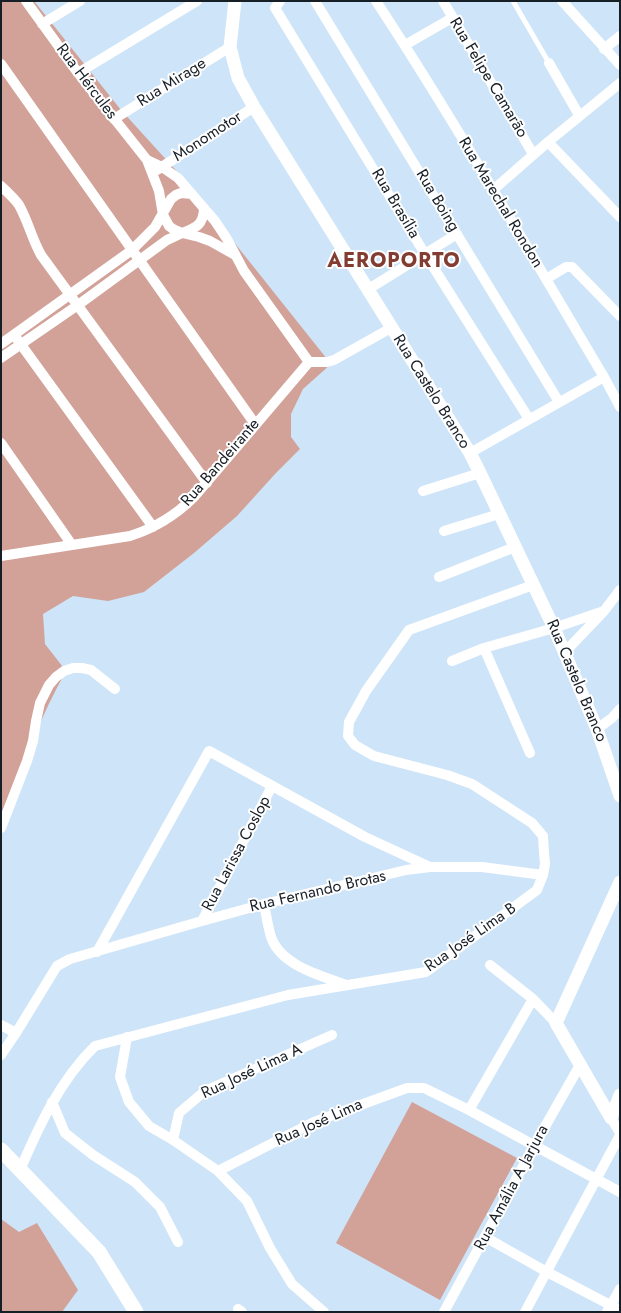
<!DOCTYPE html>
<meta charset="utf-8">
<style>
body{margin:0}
#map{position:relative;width:621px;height:1313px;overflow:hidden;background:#cee4f8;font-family:Jost,sans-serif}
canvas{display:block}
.frame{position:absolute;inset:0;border:2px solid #161e26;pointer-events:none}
</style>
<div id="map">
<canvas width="621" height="1313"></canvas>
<div class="frame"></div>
</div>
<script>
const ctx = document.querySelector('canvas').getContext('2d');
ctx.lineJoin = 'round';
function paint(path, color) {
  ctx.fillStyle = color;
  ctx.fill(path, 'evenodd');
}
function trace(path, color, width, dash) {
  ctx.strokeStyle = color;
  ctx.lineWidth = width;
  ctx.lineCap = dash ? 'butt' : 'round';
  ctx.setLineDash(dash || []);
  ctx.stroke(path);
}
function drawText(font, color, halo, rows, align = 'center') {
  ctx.font = font + ' Jost,sans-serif';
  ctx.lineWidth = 4;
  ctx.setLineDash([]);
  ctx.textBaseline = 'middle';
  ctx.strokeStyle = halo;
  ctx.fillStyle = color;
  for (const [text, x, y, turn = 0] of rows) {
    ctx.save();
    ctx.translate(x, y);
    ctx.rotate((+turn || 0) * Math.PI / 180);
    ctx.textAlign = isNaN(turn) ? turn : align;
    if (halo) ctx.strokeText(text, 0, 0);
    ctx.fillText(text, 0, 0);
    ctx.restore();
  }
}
paint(new Path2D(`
 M1 1H34L121 110 182 177 331 364 303 389 291 414V437L300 449 275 474 237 516 194 553 144 592 108 601 73 596 43 614 45 644 66 671C41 715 24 762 5 808L1 814Z
 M412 1102 517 1158 440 1300 336 1243Z
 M1 1219 19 1232 37 1223 78 1290 62 1312H1Z`), '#d2a198');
trace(new Path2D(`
 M513 1 549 63`), '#fff', 5);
trace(new Path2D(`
 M26 1 78 73 147 160 159 191 163 215 169 226 173 229 182 233 199 237 210 241 235 255
 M280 1 275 8 425 254 529 419
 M315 1 559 402
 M376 1C456 123 529 251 604 377L620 407
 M443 1 533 154
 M562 1 620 65
 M42 24 80 1
 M405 45 452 18
 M604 49 620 36
 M549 63 579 115
 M1 64 255 424
 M78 73 197 1
 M114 119 230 47
 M548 142 620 217
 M147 160 162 167 178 178 215 221 227 239 244 271 309 362
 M157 170 254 107
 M1 186C7 192 14 198 19 205 28 221 32 239 41 255L207 483
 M493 190 548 142 620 83
 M546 279 566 267H572L620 316
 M367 290 457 234
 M17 339 153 527
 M1 344 132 250 155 227 171 199 176 195 181 193 192 194
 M1 358 78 305 167 240C172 238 177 235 182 233 195 228 203 226 204 209
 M309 362H327L334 360 391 328
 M1 443 72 545
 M470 453 604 377
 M423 491 480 473
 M444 531 499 514
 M1 556 130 536C155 528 175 516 194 497L309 362
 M439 577 515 547
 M484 648 530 753
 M564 653 604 611 620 590
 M452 661 484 648 554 628 604 611
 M597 729 612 718 620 709
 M1 828 27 761 33 741 36 721 40 703 49 685 56 677 64 671 73 668H82L91 670 115 689
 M264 904C266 914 268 927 271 937 281 966 322 976 347 985
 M202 921 272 786
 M97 952 209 751 365 837 430 867
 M490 965 533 999 556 1023
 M1 1025 16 1033
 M127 1037 120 1077 129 1102 149 1126 173 1140 218 1171 247 1201 270 1248 292 1284 324 1312
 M1 1055 16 1033 57 966 70 959 202 921 264 904 406 870 430 867H482L543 875
 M52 1102 65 1133 93 1155 135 1182 160 1207 178 1242
 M469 1110 533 999
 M611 1118 620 1133
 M173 1140 179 1113 205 1091 332 1035
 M20 1170C39 1126 60 1080 95 1046L288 995 426 972 537 890 543 875 545 864 544 853 543 836 532 823 472 784 447 775 374 756 355 745 348 736 349 722 366 691 409 630 533 585
 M218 1171 314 1122 407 1088H424L469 1110 620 1192
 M485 1237 547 1272 620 1310
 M238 1309 242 1312
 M444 1312 534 1146 580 1065
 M525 1312 620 1135
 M607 1312 620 1289`), '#fff', 10);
trace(new Path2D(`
 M235 1 230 47 238 78 254 107 470 453 480 473 554 628 597 729 620 796
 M611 1118 556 1023 620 882
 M611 1118 620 1095`), '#fff', 13);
trace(new Path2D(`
 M1 1150 99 1252 136 1312`), '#fff', 15);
drawText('16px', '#161e26', '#fff', [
 ["Rua Felipe Camarão",488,78,59],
 ["Rua Hércules",86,82,53],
 ["Rua Mirage",172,83,-32],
 ["Monomotor",208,137,-33],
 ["Rua Boing",437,201,59],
 ["Rua Marechal Rondon",500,203,59],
 ["Rua Brasília",395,204,59],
 ["Rua Castelo Branco",431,392,58],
 ["Rua Bandeirante",221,463,-49],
 ["Rua Castelo Branco",576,681,67],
 ["Rua Larissa Coslop",237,854,-62],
 ["Rua Fernando Brotas",318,892,-13],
 ["Rua José Lima B",471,938,-35],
 ["Rua José Lima A",252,1072,-25],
 ["Rua José Lima",319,1123,-24],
 ["Rua Amália A Jarjura",512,1188,-62]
]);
ctx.letterSpacing = '1px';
drawText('bold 20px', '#833c32', '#fff', [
 ["AEROPORTO",394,262]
]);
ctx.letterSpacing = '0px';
</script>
